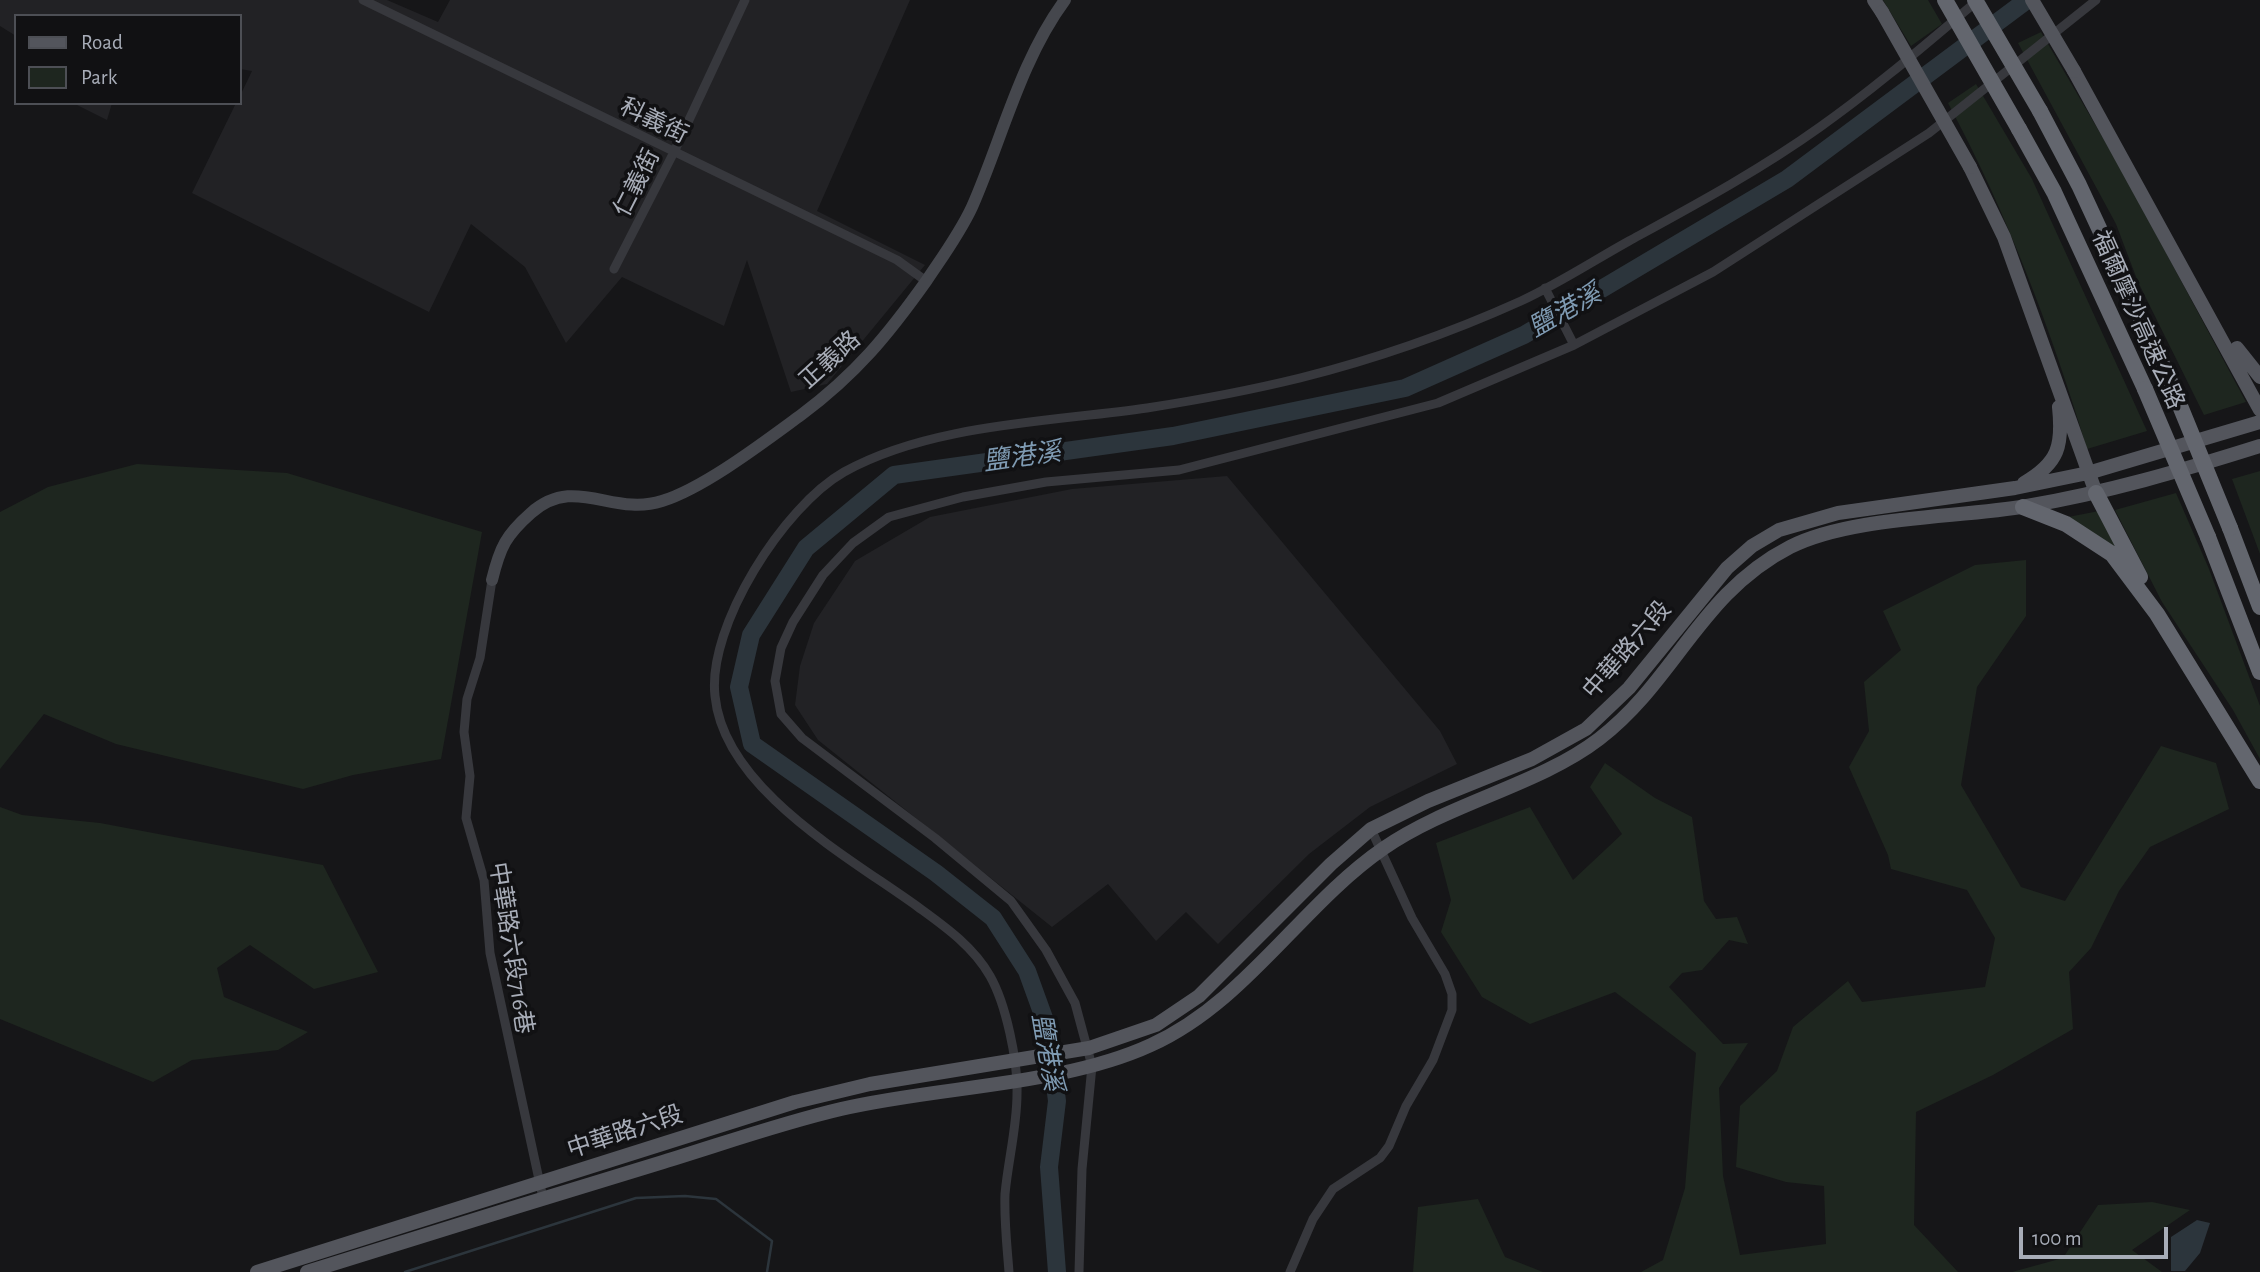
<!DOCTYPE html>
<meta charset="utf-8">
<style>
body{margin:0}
#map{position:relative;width:2260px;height:1272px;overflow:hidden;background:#161618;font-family:"Alegreya Sans",sans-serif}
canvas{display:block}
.legend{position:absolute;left:14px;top:14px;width:228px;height:91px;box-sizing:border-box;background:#111113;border:2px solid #4d4f55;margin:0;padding:9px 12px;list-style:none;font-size:21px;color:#a8adb8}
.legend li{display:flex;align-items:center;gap:14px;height:35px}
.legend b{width:35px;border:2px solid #4d4f55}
.scale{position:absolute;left:2019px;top:1227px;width:149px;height:32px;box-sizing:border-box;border:4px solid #a8adb8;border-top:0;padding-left:9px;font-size:21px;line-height:24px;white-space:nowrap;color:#a8adb8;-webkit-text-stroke:5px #111113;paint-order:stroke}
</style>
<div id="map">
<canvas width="2260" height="1272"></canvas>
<ul class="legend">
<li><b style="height:9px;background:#53555c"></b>Road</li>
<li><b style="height:19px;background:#1e261f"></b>Park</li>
</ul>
<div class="scale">100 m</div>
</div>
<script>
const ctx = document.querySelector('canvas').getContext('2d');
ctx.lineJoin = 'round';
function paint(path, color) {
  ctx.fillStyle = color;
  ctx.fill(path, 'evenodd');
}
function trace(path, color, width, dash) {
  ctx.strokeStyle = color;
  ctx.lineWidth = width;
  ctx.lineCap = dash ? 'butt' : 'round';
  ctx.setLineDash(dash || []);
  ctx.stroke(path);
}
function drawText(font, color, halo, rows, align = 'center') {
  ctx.font = font + ' "Alegreya Sans","Noto Sans TC",sans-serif';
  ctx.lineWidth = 7;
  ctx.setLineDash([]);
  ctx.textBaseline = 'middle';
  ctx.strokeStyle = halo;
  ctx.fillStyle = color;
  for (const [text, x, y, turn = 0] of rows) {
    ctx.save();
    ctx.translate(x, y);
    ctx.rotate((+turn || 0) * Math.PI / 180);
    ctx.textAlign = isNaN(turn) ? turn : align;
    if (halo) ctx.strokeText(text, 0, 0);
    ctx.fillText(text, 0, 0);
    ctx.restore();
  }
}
paint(new Path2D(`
 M0 0H387L438 22 450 0H910L817 211 925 265 827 384 791 392 747 260 724 326 622 277 566 343 525 267 471 224 429 312 192 193 236 103H240V96L252 71 240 69V16H16V36L0 26Z
 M73 103H112L107 120Z
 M1227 476 1440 731 1457 764 1370 807 1309 854 1218 944 1186 912 1156 941 1108 884 1052 927 818 740 795 705 800 666 814 623 855 561 930 517 1072 489Z`), '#222225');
paint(new Path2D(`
 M1883 0H1928L1942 24 1911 46Z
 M2041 32 2120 167 2246 402 2204 415 2138 282 2116 224 2018 43Z
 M1976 84 2032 179 2147 431 2087 449C2051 329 2007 213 1948 103Z
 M137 464 287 473 482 532 441 759 353 775 303 789 116 744 44 714 0 769V512L48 487Z
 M2260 471V554L2232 479Z
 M2176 493 2209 569 2260 706V759L2233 710 2162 602 2115 510Z
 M2099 511 2123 562 2063 518Z
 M2026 560V616L1977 687 1961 785 2021 887 2065 901 2161 746 2216 763 2229 809 2150 847 2119 891 2091 948 2069 972 2073 1029 1993 1075 1916 1112 1914 1225 1958 1272H1641L1663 1260 1685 1188 1696 1053 1615 992 1530 1024 1482 997 1441 932 1451 900 1436 843 1530 807 1573 880 1622 834 1590 787 1605 763 1655 798 1692 817 1704 901 1716 919 1737 917 1748 944 1729 940 1702 970 1682 973 1669 987 1723 1044 1748 1043 1719 1088 1723 1176 1740 1255 1826 1244 1824 1186 1786 1182 1736 1167 1740 1106 1777 1071 1793 1027 1848 981 1862 1002 1985 987 1995 938 1967 890 1891 869 1888 855 1849 767 1869 731 1864 682 1901 650 1883 611 1975 565Z
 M0 807 22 815 100 823 323 865 378 972 314 989 250 945 217 968 224 997 308 1032 278 1050 192 1060 153 1082 0 1019Z
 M1478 1199 1505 1257 1543 1272H1413L1418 1207Z
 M2152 1202 2190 1210 2132 1250 2162 1272H2012L2063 1258 2098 1205Z`), '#1e261f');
paint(new Path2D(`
 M2197 1220 2210 1223 2200 1253 2185 1271H2171V1237Z`), '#2c353c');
trace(new Path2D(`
 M405 1272 636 1198 685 1196 716 1199 772 1241 767 1272`), '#2c353c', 2.5);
trace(new Path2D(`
 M1057 1272 1049 1167 1057 1101 1048 1029 1027 971 993 918 936 873 752 744 739 687 751 635 806 548 894 475 1173 436 1405 388 1524 335 1787 179 2027 0`), '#2c353c', 18);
trace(new Path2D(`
 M363 0 897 260 926 281
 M614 269 674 152 745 0
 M1545 288 1574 345
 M492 580 480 658 467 699 464 732 470 776 466 818 484 880 490 953 543 1198
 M1009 1272C1007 1246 1004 1220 1005 1194 1008 1161 1017 1127 1017 1094 1018 1061 1006 1004 990 976 973 946 944 926 918 907 849 857 724 789 715 696 707 626 784 506 844 472 930 424 1050 422 1147 408 1198 400 1251 390 1300 378 1376 359 1450 333 1521 301 1558 284 1593 261 1629 241 1693 206 1760 170 1820 127 1874 89 1926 44 1977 1
 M1079 1272 1082 1169 1092 1066 1075 1003 1046 950 1011 901 935 838 802 738 781 714 775 681 781 648 793 622 823 575 853 543 889 517 963 497 1046 482 1179 470 1438 403 1574 345 1713 272 1929 133 2096 0
 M1290 1272 1313 1219 1333 1189 1380 1158 1389 1146 1406 1106 1433 1060 1452 1010V994L1445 974 1412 918 1371 829`), '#37383d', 9);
trace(new Path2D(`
 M492 580C500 547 506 535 531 513 575 474 612 517 662 501 704 488 764 442 801 415 856 374 888 335 927 280 943 256 960 233 972 207 1002 139 1020 61 1065 0`), '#45474d', 12);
trace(new Path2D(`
 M1874 0 1882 12
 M2074 71 2260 410
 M1970 167 2004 237 2096 493
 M2237 348 2260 377
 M2024 483C2059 463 2063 445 2059 407
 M257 1272 795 1102 870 1084 1089 1048 1156 1025 1199 996 1331 864 1371 829 1428 801 1532 759 1586 729 1629 688 1727 568 1752 546 1779 530 1838 513 2015 488 2088 473 2260 422
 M307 1272C426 1235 544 1198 663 1162 722 1144 781 1123 841 1109 939 1086 1062 1086 1151 1045 1246 1002 1301 905 1384 848 1449 803 1539 785 1599 739 1675 681 1700 593 1790 547 1851 516 1958 518 2027 506 2105 493 2184 470 2260 446`), '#53555c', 14);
trace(new Path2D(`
 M2040 111 2079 185 2169 379
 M2019 129 2054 192 2145 389
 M2096 493 2140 577
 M2023 507 2066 524 2112 554 2157 614 2260 781
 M2230 528 2260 607
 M2208 537 2260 672`), '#63666e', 16);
trace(new Path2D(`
 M2032 0 2074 71
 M1882 12 1970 167`), '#53555c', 14);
trace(new Path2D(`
 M1945 0 2019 129
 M1975 0 2040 111
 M2169 379 2230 528
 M2145 389 2208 537`), '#63666e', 16);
drawText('24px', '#a8adb8', '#111113', [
 ["科義街",654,121,26],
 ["仁義街",637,183,-63],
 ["福爾摩沙高速公路",2138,320,66],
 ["正義路",830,360,-42],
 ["中華路六段",1627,650,-49],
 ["中華路六段716巷",511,948,81],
 ["中華路六段",625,1132,-18]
]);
drawText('italic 26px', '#7f9bb3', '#111113', [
 ["鹽港溪",1565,311,-30],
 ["鹽港溪",1022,457,-8],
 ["鹽港溪",1047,1052,80]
]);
</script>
